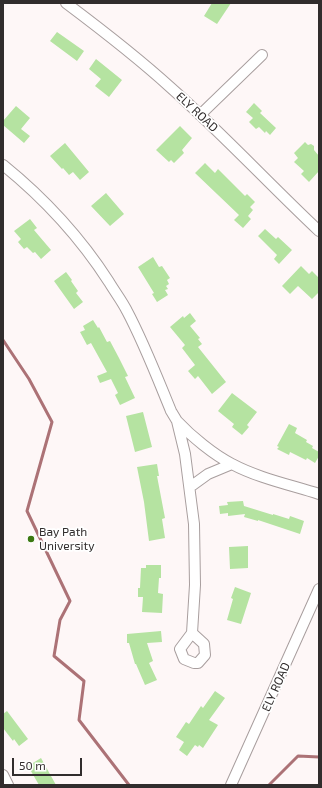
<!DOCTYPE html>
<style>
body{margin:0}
#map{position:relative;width:322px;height:788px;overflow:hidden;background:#fef7f7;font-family:"Exo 2",sans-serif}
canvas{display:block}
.frame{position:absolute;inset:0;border:4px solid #312d2d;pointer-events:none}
.scale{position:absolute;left:12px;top:758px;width:70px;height:18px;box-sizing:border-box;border:2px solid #312d2d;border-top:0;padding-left:5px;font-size:12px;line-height:14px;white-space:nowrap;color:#312d2d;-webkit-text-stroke:3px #fff;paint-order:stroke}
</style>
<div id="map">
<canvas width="322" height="788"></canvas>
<div class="frame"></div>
<div class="scale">50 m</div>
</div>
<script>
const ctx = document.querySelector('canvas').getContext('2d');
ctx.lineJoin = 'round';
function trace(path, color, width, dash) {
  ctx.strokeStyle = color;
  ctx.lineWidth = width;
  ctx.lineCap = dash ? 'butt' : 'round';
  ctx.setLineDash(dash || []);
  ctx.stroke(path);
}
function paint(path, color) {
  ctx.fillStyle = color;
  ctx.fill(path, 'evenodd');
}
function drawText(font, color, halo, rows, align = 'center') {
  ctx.font = font + ' "Exo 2",sans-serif';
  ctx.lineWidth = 3.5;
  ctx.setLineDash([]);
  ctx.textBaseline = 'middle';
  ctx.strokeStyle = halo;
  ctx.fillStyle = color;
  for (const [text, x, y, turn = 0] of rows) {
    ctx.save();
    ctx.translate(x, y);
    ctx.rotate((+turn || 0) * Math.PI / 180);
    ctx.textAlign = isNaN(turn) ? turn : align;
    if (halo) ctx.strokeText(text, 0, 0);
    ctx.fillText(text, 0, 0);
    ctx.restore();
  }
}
trace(new Path2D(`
 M3 340 29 379 52 422 27 511 70 601 60 620 54 656 84 681 79 720 129 785
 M269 785 298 756 319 757`), '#ac7276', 3);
paint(new Path2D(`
 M212 3H231L217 24 204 16Z
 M57 32 84 51 77 61 50 41Z
 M96 59 122 80 109 97 95 86 101 79 89 69Z
 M254 103 262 111 260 113 276 128 270 135 266 131 265 133 259 127 256 129 249 122 253 118 246 112Z
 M16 106 30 118 21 129 30 136 24 143 3 125V121Z
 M180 126 192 138 182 150 184 153 174 163 171 160 169 162 156 150Z
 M305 142 308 145 311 144 314 146V150L319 156V171L309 182 301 174 304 171 294 162 298 158 294 153Z
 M65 143 89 172 80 180 73 172 69 175 63 168 62 169 50 156Z
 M205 163 215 173 218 169 245 196 247 194 255 202 250 207 253 210 248 216 251 219 243 228 234 220 239 215 195 173Z
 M106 193 124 214 110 226 91 206Z
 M30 219 37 228 34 230 51 250 41 259 35 252 33 253 27 247 24 249 18 242 21 239 14 231Z
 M265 229 276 239 278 237 292 250 279 264 274 259 277 255 258 236Z
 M153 257 159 267 162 266 170 278 167 280 169 284 166 286 168 289 165 290 168 295 157 302 152 294 154 293 138 267Z
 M301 266 309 274 312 271 319 278V292L312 299 298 286 290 294 282 286Z
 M66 272 72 280 71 281 78 291 76 293 83 302 74 309 54 281Z
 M190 313 196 321 190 326 200 338 198 339 202 344 198 347 226 382 212 394 198 376 195 379 188 371 195 365 182 348 185 345 170 327 183 316 184 318Z
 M93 320 98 328 99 327 107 342 110 341 119 358 128 376 125 377 135 398 120 405 115 395 118 393 111 379 100 383 97 376 107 372 91 343 87 345 80 332 85 330 83 326Z
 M232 393 257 412 247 425 249 427 242 435 232 427 234 424 218 411Z
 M143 412 152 447 135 452 126 416Z
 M289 424 297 428 295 433 307 440 306 442 313 446 312 448 319 452V456L315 463 307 458 306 460 290 452 289 455 277 449 279 447 277 446Z
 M157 464 159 476H157L165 518 162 519 165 538 149 541 144 502 137 467Z
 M243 501 244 506 273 515V514L289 519 290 516 304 521 300 534 258 520V521L244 517 245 514 228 516V513L220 514 219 506 228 505 227 502Z
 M248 546V568L230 569 229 547Z
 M146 565H161V578H159L158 593 163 594 162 613 142 612 143 597H138V588H140L141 568H146Z
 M235 587 251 593 241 624 227 620 233 599 231 598Z
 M161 631 162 642 147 643 153 661 149 663 157 680 145 685 136 664H135L129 643H127V634Z
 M215 691 225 698 209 720 218 725 203 748 199 745 198 747 195 745 187 756 179 750 184 742 176 737 186 722 189 724 201 706 203 708Z
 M7 711 28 739 19 746 14 739 13 741 3 728V714Z
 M41 758 56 785H39L28 766Z`), '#b5e3a1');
const minor = new Path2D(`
 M66 3C102 30 137 57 170 87 222 133 269 184 319 231
 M200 115 262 55
 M3 165C45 199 80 237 109 282 115 292 122 301 127 311 144 343 157 377 171 411L177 421 185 454 194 524 195 585 192 633 180 649 184 659 194 663H198L205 655 204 644 192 633
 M177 421C191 436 214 455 232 464 258 478 291 485 319 494
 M190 487 208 474 232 464
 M3 775 8 785
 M231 785 319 589`);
trace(minor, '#a89e9e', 12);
trace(minor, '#fff', 10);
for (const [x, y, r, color] of [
 [31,539,4,"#3c7811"]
]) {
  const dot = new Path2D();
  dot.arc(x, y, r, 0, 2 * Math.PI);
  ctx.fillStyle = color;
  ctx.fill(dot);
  trace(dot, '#fff', 1.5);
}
drawText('12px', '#312d2d', '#fff', [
 ["ELY ROAD",197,112,43],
 ["ELY ROAD",276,687,-66]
]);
drawText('12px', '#312d2d', '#fff', [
 ["Bay Path",39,532],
 ["University",39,546]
], 'left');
</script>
